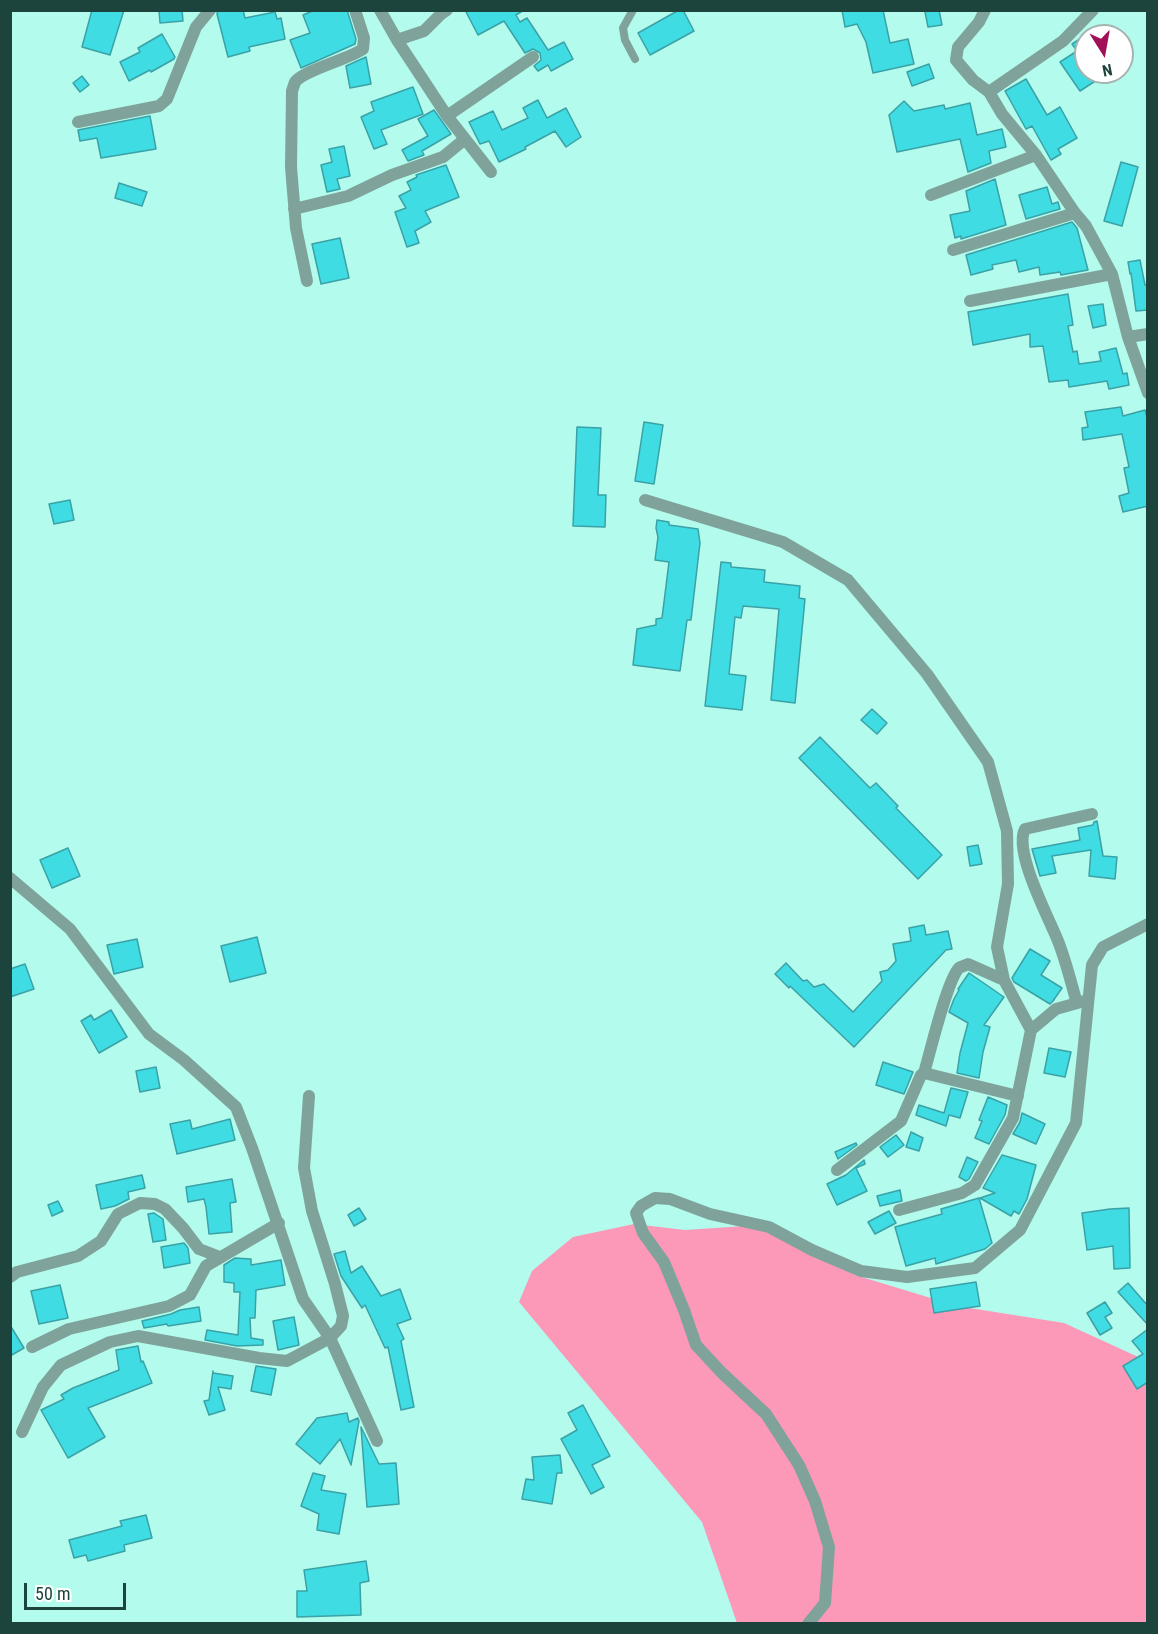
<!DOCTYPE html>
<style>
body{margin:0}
#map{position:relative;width:1158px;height:1634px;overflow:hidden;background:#b3fbec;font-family:"Roboto Condensed",sans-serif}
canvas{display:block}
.frame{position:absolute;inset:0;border:12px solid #1c443c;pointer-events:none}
.north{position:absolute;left:1074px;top:24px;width:60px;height:60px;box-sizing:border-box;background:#fff;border:2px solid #a4b4b1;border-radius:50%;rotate:169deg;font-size:16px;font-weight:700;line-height:24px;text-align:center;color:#1c443c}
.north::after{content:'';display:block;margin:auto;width:21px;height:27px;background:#a21157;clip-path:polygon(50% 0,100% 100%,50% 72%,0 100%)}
.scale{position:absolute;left:24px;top:1583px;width:102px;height:27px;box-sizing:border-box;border:3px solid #1c443c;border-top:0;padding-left:8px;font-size:18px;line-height:21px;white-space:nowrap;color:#1c443c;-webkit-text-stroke:4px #fff;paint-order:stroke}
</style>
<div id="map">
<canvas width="1158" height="1634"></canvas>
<div class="frame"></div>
<div class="north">N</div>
<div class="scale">50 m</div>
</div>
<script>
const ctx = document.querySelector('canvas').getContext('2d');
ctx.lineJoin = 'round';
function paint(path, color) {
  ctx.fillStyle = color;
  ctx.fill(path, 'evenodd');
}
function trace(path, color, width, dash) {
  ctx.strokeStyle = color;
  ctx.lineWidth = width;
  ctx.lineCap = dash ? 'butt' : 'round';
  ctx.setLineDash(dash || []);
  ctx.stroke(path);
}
paint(new Path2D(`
 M634 1224 685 1230 760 1225 855 1275 957 1306 1064 1323 1147 1361V1623H737L702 1522 519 1302 532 1271 573 1237Z`), '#fc98b8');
const building = new Path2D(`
 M92 10H124L110 55 82 47Z
 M159 10H182L183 21 160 23Z
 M218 10H243L245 18 275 12 277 19 281 18 285 39 249 47 250 51 228 57 217 14Z
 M315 10H347L356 39 355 44 301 68 290 40 310 33 303 15Z
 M465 10H524L516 15 520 22 527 18 548 50 564 42 573 59 551 71 548 65 538 71 534 66 541 60 540 53 533 49 525 53 504 21 478 35Z
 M679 10H683L694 31 650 55 638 33Z
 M842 10H883L890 43 908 39 914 64 873 73 866 42 857 24 845 27Z
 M933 10H939L942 25 928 27 925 12Z
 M162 34 175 57 174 59 151 72 150 70 129 81 120 62 140 52 138 48Z
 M1086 35V72H1109L1080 91 1060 62 1077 51 1072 44Z
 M366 57 371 84 350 88 346 66Z
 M929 64 934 78 912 86 907 72Z
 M82 76 89 85 80 92 73 83Z
 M1026 79 1047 115 1060 107 1077 138 1058 149 1061 154 1051 160 1032 126 1026 129 1005 91Z
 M413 87 423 114 381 130 387 144 374 149 361 117 374 111 371 102Z
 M538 100 547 118 566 108 581 137 566 147 555 131 525 147 526 149 499 162 489 141 480 144 469 122 493 111 502 130 528 118 523 108Z
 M904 101 914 111 944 105 945 109 970 103 977 135 1002 129 1006 147 989 151 991 163 968 172 960 139 897 152 889 115Z
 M434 110 451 134 422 151 424 155 408 161 402 150 428 136 418 119Z
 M150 116 156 149 101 158 97 138 80 141 78 130Z
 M344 146 350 176 337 179 340 189 327 192 321 165 332 162 329 149Z
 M1121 162 1138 167 1122 226 1104 221Z
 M446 165 459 197 425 211 431 222 415 231 419 243 407 247 395 212 406 208 399 196 411 190 407 182 417 177 416 175Z
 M995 179 1006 225 961 239V236L955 238 950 215 970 211 966 191Z
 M119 183 147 192 142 206 115 198Z
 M1047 187 1052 204 1058 202 1060 209 1026 219 1019 195Z
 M1072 222 1077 228 1088 270 1061 275 1060 272 1040 275 1039 267 1019 272 1016 260 992 265 993 269 971 275 966 255Z
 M340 238 349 278 321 284 312 244Z
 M1140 260 1145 285H1148V310L1136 311 1131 273 1130 274 1128 262Z
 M1068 294 1073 325 1068 326 1073 352 1077 351 1079 364 1101 361 1099 352 1116 348 1123 374 1127 373 1129 385 1109 389 1107 381 1069 387 1068 380 1049 382 1043 346 1030 347V334L973 345 968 312Z
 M1103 304 1106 325 1093 328 1088 306Z
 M1121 407 1123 416 1145 410 1148 421V506L1123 512 1119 496 1129 493 1124 468 1129 467 1122 434 1083 440 1082 428 1088 427 1085 412Z
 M644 422 663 425 654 484 635 481Z
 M577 427 601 428 598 495H606L605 527 573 526Z
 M70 500 74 520 54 524 49 504Z
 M657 520 669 522V525L698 529 700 543 691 620H687L680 671 633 665 637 629 656 625V619L662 618 669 562 655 560 658 537 656 528Z
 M721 562 731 563V567L765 570 764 582 800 586 799 598 805 599 795 703 771 700 779 609 743 606 741 618 735 617 729 674 746 676 742 710 705 706Z
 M872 709 887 723 877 734 861 720Z
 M820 737 870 788 876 783 898 806 896 808 942 855 918 879 799 758Z
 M1097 821 1103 856 1117 857 1115 879 1089 876 1091 850 1052 856 1056 873 1040 876 1032 849 1080 840 1078 828 1093 825 1094 822Z
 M978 845 982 864 970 866 967 847Z
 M68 848 80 876 52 888 40 860Z
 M924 925 926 935 948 931 952 949 946 950 854 1047 790 986 789 988 775 974 786 963 803 981 807 980 814 987 824 984 853 1012 882 981 880 972 888 970 896 961 893 944 911 941 909 928Z
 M257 937 266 973 230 982 221 946Z
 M137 939 143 967 114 974 107 945Z
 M1030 949 1050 961 1041 975 1062 988 1053 1001 1050 1004 1014 982 1012 978Z
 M25 964 34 989 10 997V969Z
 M969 973 1004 997 984 1025 990 1027 983 1052 979 1078 957 1073 960 1053 968 1023 949 1012 954 999 959 990 958 989Z
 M111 1010 127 1037 99 1053 81 1021 91 1015 94 1020Z
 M1049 1048 1071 1052 1065 1077 1044 1073Z
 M883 1062 913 1072 904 1094 876 1085Z
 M156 1067 160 1088 140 1092 136 1071Z
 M951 1088 968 1092 960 1118 949 1115 946 1126 916 1115 919 1105 944 1113Z
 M988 1097 1007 1105 1005 1115 989 1144 975 1138 982 1121 979 1120Z
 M1022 1113 1045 1124 1036 1144 1013 1134 1020 1122Z
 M230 1119 235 1140 177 1154 170 1124 190 1120 192 1129Z
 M911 1132 923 1138 919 1151 906 1147Z
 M896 1135 904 1145 888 1157 880 1147Z
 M856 1143 857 1145 838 1159 835 1152Z
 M1002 1155 1036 1165 1027 1199 1019 1214 1014 1211 1011 1216 980 1198 995 1193 983 1188Z
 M967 1157 978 1162 969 1179 966 1181 959 1177Z
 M864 1160 865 1164 856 1168 867 1191 837 1205 827 1184 846 1175Z
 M142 1175 145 1188 128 1192 129 1199 115 1206 101 1209 96 1185Z
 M232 1179 236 1202 230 1203 232 1232 209 1234 206 1207 204 1199 188 1202 186 1187Z
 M900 1190 902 1201 880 1206 877 1196Z
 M979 1198 992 1243 985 1249 936 1264 935 1258 906 1266 895 1227 942 1214 941 1209Z
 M58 1201 63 1211 52 1216 48 1205Z
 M359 1208 366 1219 354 1226 348 1215Z
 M1129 1208 1130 1268 1114 1269 1113 1246 1087 1250 1082 1213 1110 1209Z
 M889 1211 896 1223 875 1234 868 1222Z
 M154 1213 163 1219 166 1240 153 1242 148 1214Z
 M184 1243 188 1248 190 1263 164 1268 161 1247Z
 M345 1251 351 1273 362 1266 381 1296 400 1289 411 1319 397 1324 404 1339 401 1341 414 1407 401 1410 388 1347 385 1348 365 1305 362 1308 341 1276 334 1254Z
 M235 1258 251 1259V1265L281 1260 285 1285 256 1290 255 1318H250L251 1338 263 1340V1345L237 1346 205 1340 207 1330 238 1335 240 1292H234V1283L224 1282V1265Z
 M976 1282 980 1306 934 1313 930 1289Z
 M1128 1283 1148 1306V1325L1118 1292Z
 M60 1285 68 1318 39 1324 31 1291Z
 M1105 1302 1112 1313 1105 1317 1112 1328 1100 1335 1087 1313Z
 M199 1307 201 1321 168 1326 167 1324 144 1328 142 1321 171 1314 180 1310Z
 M294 1317 299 1345 278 1350 273 1321Z
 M10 1325 24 1348 10 1356Z
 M1148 1329V1382L1137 1389 1123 1366 1143 1354 1132 1341Z
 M138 1346 141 1362 143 1361 152 1383 88 1408 105 1437 68 1458 41 1410 64 1399 61 1395 73 1388 119 1370 116 1350Z
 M256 1366 276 1369 271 1395 251 1391Z
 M213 1371V1373L233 1376 231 1389 218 1387 225 1410 209 1415 204 1401 209 1400Z
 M583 1405 610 1456 592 1465 604 1487 591 1494 561 1439 577 1430 568 1413Z
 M347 1413 349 1422 358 1418 359 1421 351 1465 340 1439 320 1464 296 1444 317 1418Z
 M361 1427 379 1464 396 1463 399 1504 367 1507Z
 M560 1455 562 1473H557L552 1504 522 1499 526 1479 534 1480 532 1457Z
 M313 1473 325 1476 321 1490 346 1494 339 1534 317 1530 319 1514 301 1506Z
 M146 1515 152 1538 124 1545 125 1551 88 1561 86 1555 74 1558 69 1540 122 1526 120 1521Z
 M366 1561 369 1581 360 1583 361 1615 297 1617V1591H307L304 1570Z`);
paint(building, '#3fdce3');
trace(building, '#3aa2a6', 1.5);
trace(new Path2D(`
 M633 10 623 28 625 40 635 59`), '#7fa39b', 8);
trace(new Path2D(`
 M380 10 397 40 424 31 441 14 447 10
 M985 10 979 22 958 47 956 60 973 80 989 92 1002 114 1036 155 1075 213 1086 226 1112 274 1128 337 1148 393
 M397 40 447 116 491 172
 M989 92 1063 41 1093 10
 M447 116 533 57
 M78 122 159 106 167 99 196 27 210 10
 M931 195 1036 155
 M294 209 348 196 392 175 443 157 465 139
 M953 250 1075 213
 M307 281 296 228 291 167 292 91C293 88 294 85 295 82 304 70 347 60 363 49L364 38 355 10
 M970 301 1112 274
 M1128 337 1148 334
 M645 500 783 542 848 580 927 674 988 762 1007 831 1008 884 997 947 1004 980 1031 1030
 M10 878 70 929 149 1034 184 1060 236 1107 252 1148 303 1299 330 1338 377 1441
 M1077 1003C1071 983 1066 961 1058 941 1049 918 1013 851 1025 829L1092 814
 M924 1073C930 1053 947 980 959 968 962 966 965 966 968 964L1004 980
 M837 1170 901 1121 921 1075 924 1073 1018 1096
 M899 1210 962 1193 975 1185 1013 1118 1031 1030 1056 1009 1088 1000
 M10 1277 17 1272 78 1256 101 1241 118 1214 140 1203 155 1204 165 1209 183 1228 199 1249 220 1257
 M32 1347 69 1329 169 1306 190 1295 206 1266 279 1223
 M22 1432 43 1387 61 1365 110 1342 138 1336 259 1358 287 1361 330 1338 341 1326 343 1316 335 1284 312 1211 304 1168 309 1096
 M808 1624 825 1603 829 1547 815 1501 799 1465 766 1414 722 1373 696 1345 684 1310 664 1262 643 1233 636 1213 641 1206 655 1198 670 1199 710 1214 769 1227 812 1250 861 1271 907 1277 975 1268 1020 1230 1076 1123 1092 965 1103 947 1148 924`), '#7fa39b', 12);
</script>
